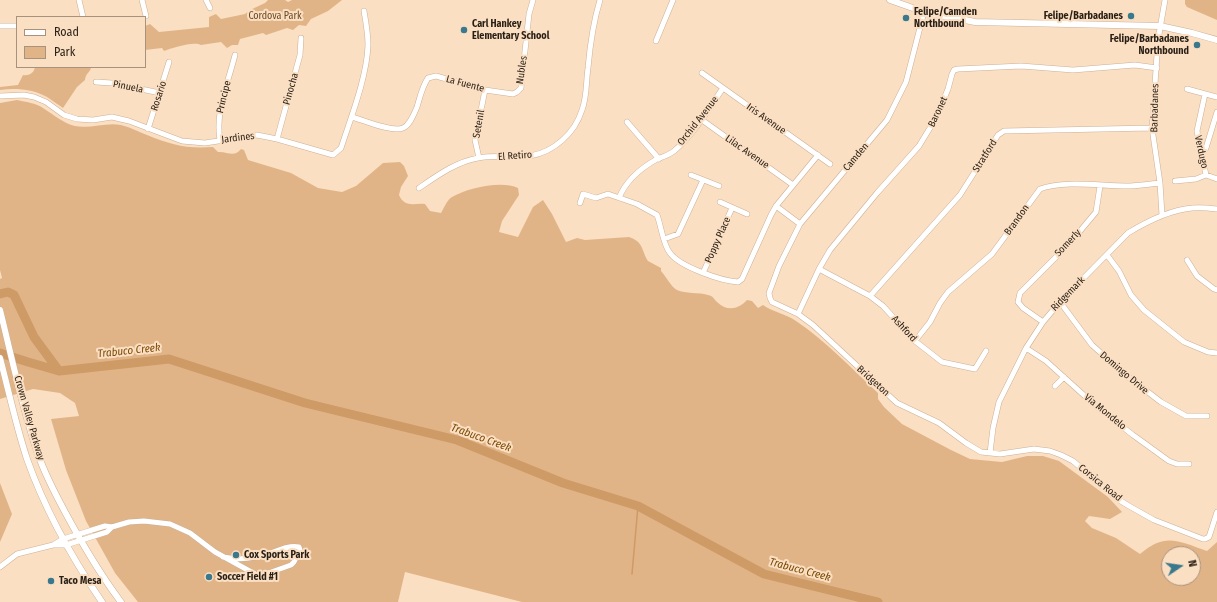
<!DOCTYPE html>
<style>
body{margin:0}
#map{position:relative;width:1217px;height:602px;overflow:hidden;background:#fbdfc3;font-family:"Fira Sans Condensed",sans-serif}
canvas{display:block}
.legend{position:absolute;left:16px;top:16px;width:130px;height:52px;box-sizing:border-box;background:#fbdfc3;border:1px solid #a7927d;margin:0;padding:5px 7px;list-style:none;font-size:12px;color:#281e14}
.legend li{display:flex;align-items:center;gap:8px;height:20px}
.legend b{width:20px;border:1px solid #a7927d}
.north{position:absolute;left:1161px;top:546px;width:40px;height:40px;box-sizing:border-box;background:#fbdfc3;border:1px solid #a7927d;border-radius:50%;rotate:77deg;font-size:11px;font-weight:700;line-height:16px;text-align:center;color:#281e14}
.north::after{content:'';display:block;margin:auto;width:14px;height:18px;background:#3a798d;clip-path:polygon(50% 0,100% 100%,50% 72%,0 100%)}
</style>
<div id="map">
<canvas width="1217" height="602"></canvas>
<ul class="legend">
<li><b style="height:5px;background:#fff"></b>Road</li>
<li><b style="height:11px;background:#e1b488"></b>Park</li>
</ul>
<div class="north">N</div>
</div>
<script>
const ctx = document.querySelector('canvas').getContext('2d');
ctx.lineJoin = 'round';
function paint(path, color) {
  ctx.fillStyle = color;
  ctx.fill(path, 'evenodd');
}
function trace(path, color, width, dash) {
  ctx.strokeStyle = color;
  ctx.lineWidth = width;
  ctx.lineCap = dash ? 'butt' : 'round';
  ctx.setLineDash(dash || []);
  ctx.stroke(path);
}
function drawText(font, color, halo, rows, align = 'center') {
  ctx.font = font + ' "Fira Sans Condensed",sans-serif';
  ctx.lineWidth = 4;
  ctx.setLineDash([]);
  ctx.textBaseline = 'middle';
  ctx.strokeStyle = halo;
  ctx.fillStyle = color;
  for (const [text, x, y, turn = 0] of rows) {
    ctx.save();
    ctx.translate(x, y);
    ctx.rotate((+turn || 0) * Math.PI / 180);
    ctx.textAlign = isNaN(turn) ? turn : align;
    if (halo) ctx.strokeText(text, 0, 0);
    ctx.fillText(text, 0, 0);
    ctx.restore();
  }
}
paint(new Path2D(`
 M268 0H285L288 2 292 0H342L328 11 311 19 306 26 299 25 293 30 287 28 266 35 263 33 240 39 238 45H232L227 48 221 42 201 45C194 41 172 48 164 51L162 48 145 50V26L150 24 159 32 209 27V17L216 14 221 19 245 14 250 10 265 3Z
 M1185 0H1217V20L1187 7 1185 4Z
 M35 67H91C91 72 86 72 85 80L77 87 63 108C57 104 52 100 47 97 32 89 16 88 0 90V87L18 85 23 75C29 76 34 73 35 67Z
 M17 100C26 102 36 103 43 108 54 115 63 123 75 126 91 129 106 122 121 125 130 127 139 132 147 135 172 145 186 149 213 147L218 152C227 151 234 158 241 149L244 150 248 160 291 173 318 188 342 192 356 186 383 163 400 162 404 166 408 176 401 187 399 195C405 208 413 203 425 204L430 211 441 213C444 208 447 200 452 197 467 188 502 180 518 188L519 195 502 221 499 232 518 237 533 207 543 200 552 214 566 242 577 238 585 240 629 237C644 242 641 250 648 261L661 268V271C666 276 671 287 677 290 686 294 698 292 708 295 713 296 714 299 717 302 727 312 739 309 747 300L752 301 758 308 763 305C773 312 786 314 796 321 826 341 851 368 878 393V399L884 407 902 424 951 450 970 459 1002 462 1027 456H1043L1059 461 1108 497 1122 512 1110 519 1089 516 1085 521 1092 528 1116 538 1140 554C1165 532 1179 541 1207 551L1217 542V602H522L405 572 398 602H138L115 573 86 521 66 470 51 419 79 416 75 403 60 393 33 389 0 399V279L2 278 0 270V103ZM1169 554H1193V578H1169Z
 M0 483 12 514 0 542Z`), '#e1b488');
trace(new Path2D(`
 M632 574 638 506`), '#ce9a65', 1.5);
trace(new Path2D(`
 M0 294 8 292 14 295 34 337 59 371
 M0 353 28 362 59 371 169 359 305 403 457 440 563 483 638 506 764 574 878 602`), '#ce9a65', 9);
const minor = new Path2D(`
 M79 0 83 17
 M142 0 146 16
 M206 0 210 8
 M924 12 906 82 887 120 800 224 779 266 769 293 770 298 772 302 798 314 813 325 897 403 939 423 966 443 981 452 1000 454 1034 449 1050 451 1061 455 1073 461 1116 498 1129 506 1154 520 1203 539H1205L1209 537 1217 512
 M0 26H17
 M656 41 673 0
 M702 73 830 164
 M96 82 112 83 160 93
 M1187 89 1217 97
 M1205 94 1197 131 1206 175 1217 179
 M0 96 24 95 34 97 46 102 64 115 77 119 93 120 112 117 129 121 182 141 205 143 257 135 277 139 333 155 341 148C351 117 367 77 368 45 368 33 366 23 364 11
 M352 117C363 120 393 133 403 128 410 125 414 114 417 107 420 97 422 87 428 78L436 76 485 90 513 94 517 92 521 88 529 14 533 0
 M702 120 793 185
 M627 122 659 159
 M148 129 169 62
 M277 139 300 55 301 38
 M220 140C215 112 228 83 235 55
 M1201 155 1206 148 1217 112
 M479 158 475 140 485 90
 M691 175 719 186
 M1175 181 1196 179 1206 175
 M419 188C438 175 456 162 478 158 495 155 513 158 530 156 554 152 575 133 582 110 587 97 586 82 588 68 590 45 593 23 600 0
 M619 198C626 180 641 168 657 159 663 157 669 155 674 151 694 134 708 110 723 88
 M720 202 747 214
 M580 203 583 194 596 198 608 194 637 204 657 215C661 225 663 245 670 253 680 267 722 281 738 282L742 279 771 215 776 206 818 155
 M776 206 800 224
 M1162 215 1160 183 1152 128 1158 40 1165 0
 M664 239 678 234 703 180
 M1107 255 1119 271 1131 295 1144 310 1184 342 1208 352 1217 353
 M1187 260 1197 276 1214 289 1217 290
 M819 269 870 296 883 306 915 341 942 362 975 369 986 351
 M703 273 732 208
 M870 296 960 195 998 135 1004 131 1152 128
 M1060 302 1092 345 1127 376 1161 402 1186 416H1207
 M798 314 819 269 830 250 877 193 919 146 936 118 948 89 952 74 954 70 958 69 1021 66 1073 70 1135 65 1157 68
 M1043 322 1023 308 1018 302 1020 293 1070 243 1096 212 1100 186
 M915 341 930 322 940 303 948 292 992 254 1040 189C1065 180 1100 186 1126 186 1137 186 1149 184 1160 183
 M1026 348 1046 361 1097 407 1133 435 1169 461 1177 464H1189
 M1055 386 1064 377
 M990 453 993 428 999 402 1026 348 1043 322 1060 302 1128 233C1146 222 1171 210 1192 208 1200 207 1209 208 1217 209
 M54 545H66L107 532 112 527
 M0 567 17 554 53 545 63 539 105 526 112 527 129 522 144 521 170 524 190 533 215 552 255 574 260 576 291 565 294 562 300 550 299 547C287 545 278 551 268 554 253 559 238 560 223 557`);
const major = new Path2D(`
 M890 0 924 12 975 22 1160 26 1192 33 1217 40
 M0 310C12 358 22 408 38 454 46 478 59 501 71 523 86 550 102 577 121 602
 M0 358C9 392 16 426 27 459 45 510 72 558 102 602`);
trace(minor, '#cbb096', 6);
trace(major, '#cbb096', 7);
trace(minor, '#fff', 5);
trace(major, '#fff', 6);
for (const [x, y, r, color] of [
 [1131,16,4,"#3a798d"],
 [906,18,4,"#3a798d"],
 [464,30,4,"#3a798d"],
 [1197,45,4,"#3a798d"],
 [236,555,4,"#3a798d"],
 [209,577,4,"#3a798d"],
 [51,581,4,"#3a798d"]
]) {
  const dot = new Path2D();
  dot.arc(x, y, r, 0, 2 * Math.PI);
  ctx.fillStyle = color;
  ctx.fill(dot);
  trace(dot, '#fbdfc3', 1.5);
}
drawText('bold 10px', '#281e14', '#fbdfc3', [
 ["Felipe/Camden",914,12],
 ["Northbound",914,24],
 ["Felipe/Barbadanes",1123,16,"right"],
 ["Carl Hankey",472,24],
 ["Elementary School",472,36],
 ["Felipe/Barbadanes",1189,39,"right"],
 ["Northbound",1189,51,"right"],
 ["Cox Sports Park",244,555],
 ["Soccer Field #1",217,577],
 ["Taco Mesa",59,581]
], 'left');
drawText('10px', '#6a471e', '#fbdfc3', [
 ["Cordova Park",275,16]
]);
drawText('10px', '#281e14', '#fbdfc3', [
 ["Nubles",522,70,-82],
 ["La Fuente",465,84,15],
 ["Pinuela",128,87,11],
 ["Pinocha",291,89,-74],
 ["Rosario",159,96,-72],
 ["Principe",224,97,-76],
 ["Barbadanes",1155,108,-89],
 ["Baronet",938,112,-65],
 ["Iris Avenue",766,119,35],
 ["Orchid Avenue",698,121,-52],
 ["Setenil",479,124,-80],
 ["Jardines",238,138,-7],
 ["Lilac Avenue",747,152,35],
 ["Verdugo",1201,152,78],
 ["El Retiro",515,156,-4],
 ["Stratford",985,156,-58],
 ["Camden",856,157,-50],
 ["Brandon",1017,220,-54],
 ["Poppy Place",718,240,-66],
 ["Somerly",1068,243,-47],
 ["Ridgemark",1068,294,-46],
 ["Ashford",904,329,47],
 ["Domingo Drive",1124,373,40],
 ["Bridgeton",873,381,42],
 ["Via Mondelo",1105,412,39],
 ["Crown Valley Parkway",29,418,74],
 ["Corsica Road",1100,483,39]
]);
drawText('italic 11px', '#794802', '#fbdfc3', [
 ["Trabuco Creek",129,351,-6],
 ["Trabuco Creek",481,438,20],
 ["Trabuco Creek",800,570,15]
]);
</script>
